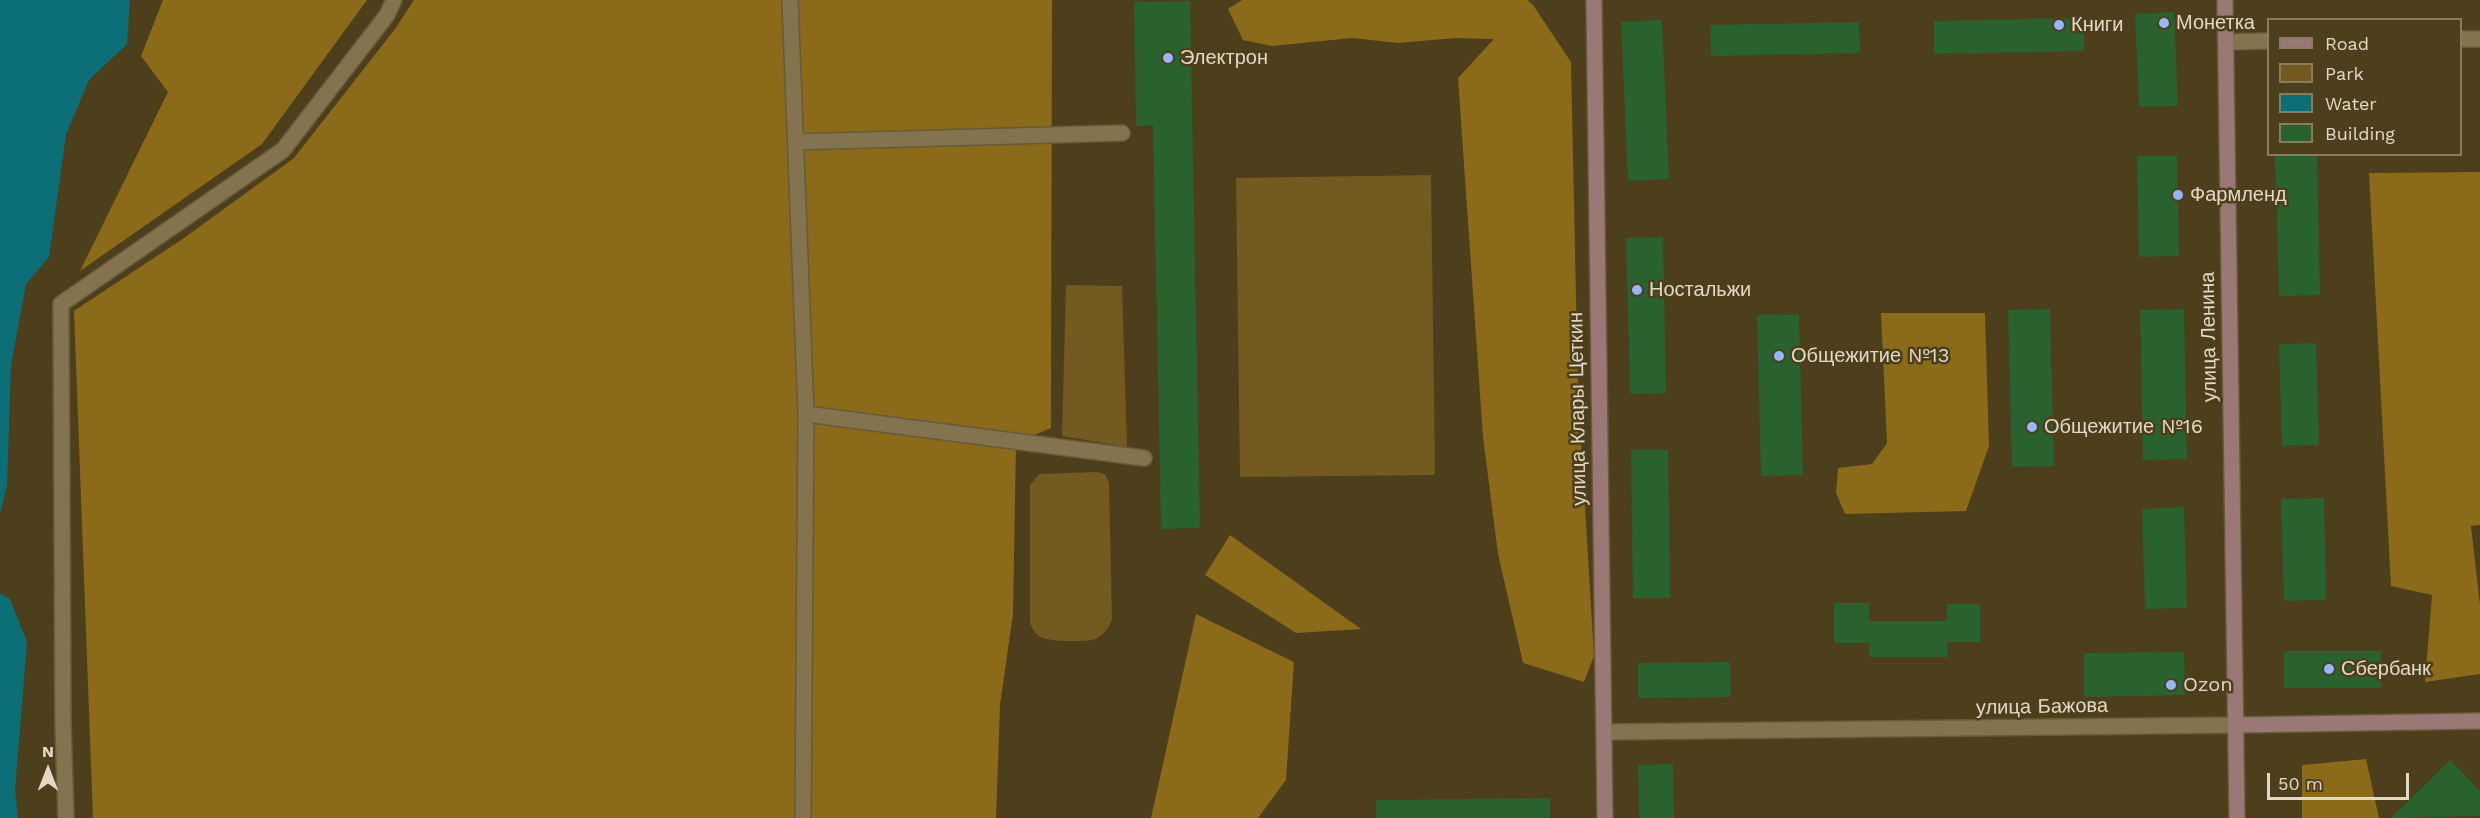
<!DOCTYPE html>
<meta charset="utf-8">
<style>
body{margin:0}
#map{position:relative;width:2480px;height:818px;overflow:hidden;background:#4d3e1c;font-family:"Work Sans",sans-serif}
canvas{display:block}
.legend{position:absolute;left:2267px;top:18px;width:195px;height:138px;box-sizing:border-box;background:#4d3e1c;border:2px solid #887c60;margin:0;padding:8px 10px;list-style:none;font-size:18px;color:#e1d8c5}
.legend li{display:flex;align-items:center;gap:12px;height:30px}
.legend b{width:30px;border:2px solid #887c60}
.north{position:absolute;left:18px;top:740px;width:60px;height:60px;-webkit-text-stroke:4px #4d3e1c;paint-order:stroke;rotate:0deg;font-size:16px;font-weight:700;line-height:24px;text-align:center;color:#e1d8c5}
.north::after{content:'';display:block;margin:auto;width:21px;height:27px;background:#e1d8c5;clip-path:polygon(50% 0,100% 100%,50% 72%,0 100%)}
.scale{position:absolute;left:2267px;top:773px;width:142px;height:27px;box-sizing:border-box;border:3px solid #e1d8c5;border-top:0;padding-left:8px;font-size:18px;line-height:21px;white-space:nowrap;color:#e1d8c5;-webkit-text-stroke:4px #4d3e1c;paint-order:stroke}
</style>
<div id="map">
<canvas width="2480" height="818"></canvas>
<ul class="legend">
<li><b style="height:8px;background:#9a7876"></b>Road</li>
<li><b style="height:16px;background:#735a21"></b>Park</li>
<li><b style="height:16px;background:#0c6f78"></b>Water</li>
<li><b style="height:16px;background:#29622e"></b>Building</li>
</ul>
<div class="north">N</div>
<div class="scale">50 m</div>
</div>
<script>
const ctx = document.querySelector('canvas').getContext('2d');
ctx.lineJoin = 'round';
function paint(path, color) {
  ctx.fillStyle = color;
  ctx.fill(path, 'evenodd');
}
function trace(path, color, width, dash) {
  ctx.strokeStyle = color;
  ctx.lineWidth = width;
  ctx.lineCap = dash ? 'butt' : 'round';
  ctx.setLineDash(dash || []);
  ctx.stroke(path);
}
function drawText(font, color, halo, rows, align = 'center') {
  ctx.font = font + ' "Work Sans",sans-serif';
  ctx.lineWidth = 5;
  ctx.setLineDash([]);
  ctx.textBaseline = 'middle';
  ctx.strokeStyle = halo;
  ctx.fillStyle = color;
  for (const [text, x, y, turn = 0] of rows) {
    ctx.save();
    ctx.translate(x, y);
    ctx.rotate((+turn || 0) * Math.PI / 180);
    ctx.textAlign = isNaN(turn) ? turn : align;
    if (halo) ctx.strokeText(text, 0, 0);
    ctx.fillText(text, 0, 0);
    ctx.restore();
  }
}
paint(new Path2D(`
 M1431 175 1435 475 1240 477 1236 178Z
 M1066 285 1122 286 1127 447 1062 436Z
 M1097 472 1105 474 1109 483 1112 620C1108 628 1105 634 1097 638 1089 643 1050 642 1041 637 1035 634 1032 629 1030 622V485L1039 474Z`), '#735a21');
paint(new Path2D(`
 M163 0H367L262 144 80 271 168 92 141 56Z
 M414 0H1052L1051 428 1016 443 1013 614 1000 705 996 818H93L74 311 184 238 294 158 395 29Z
 M1242 0H1527L1533 5 1571 62 1578 391 1594 656 1584 682 1523 663 1498 554 1483 437 1458 78 1494 39 1456 38 1398 43 1352 38 1272 46 1243 40 1228 9Z
 M2480 172V525L2471 526 2480 605V674L2425 682 2432 595 2391 586 2369 173Z
 M1881 313H1985L1989 446 1966 511 1845 514 1836 493 1838 468 1872 464 1887 443Z
 M1230 535 1361 629 1296 633 1205 575Z
 M1196 614 1294 662 1286 780 1258 818H1151Z
 M2366 759 2379 818H2302V765Z`), '#8b6a19');
paint(new Path2D(`
 M0 0H130L128 44 89 80 66 135 49 257 26 284 11 365 7 485 0 514Z
 M0 593 10 599 27 642 15 790 18 818H0Z`), '#0c6f78');
paint(new Path2D(`
 M130 0H133L130 46 92 82 69 137 66 135 89 80 127 44Z`), '#4d3e1c');
paint(new Path2D(`
 M1190 1 1200 528 1161 529 1153 125 1136 126 1134 2Z
 M2174 12 2178 106 2139 107 2135 14Z
 M2084 18V51L1934 54V21Z
 M1662 20 1669 179 1628 181 1621 22Z
 M1859 22 1860 53 1711 56 1710 25Z
 M2275 154H2317L2320 295 2279 296Z
 M2137 156H2177L2179 256 2139 257Z
 M1663 237 1666 393 1630 394 1626 238Z
 M2050 309 2054 466 2012 467 2008 310Z
 M2184 309 2187 459 2143 460 2140 310Z
 M1799 314 1803 475 1761 476 1757 315Z
 M2316 343 2319 445 2282 446 2279 344Z
 M1631 450H1668L1670 598H1633Z
 M2324 498 2326 600 2284 601 2281 499Z
 M2184 507 2187 608 2145 609 2142 509Z
 M1834 603H1869V621H1947V604H1980V642H1947L1948 657H1869V643H1834Z
 M2284 651H2381V688H2284Z
 M2184 652 2185 695 2084 697V653Z
 M1730 662 1731 697 1638 698V663Z
 M2450 760 2480 791V816L2391 818Z
 M1673 764 1674 818H1639L1638 765Z
 M1550 798V818H1376V800Z`), '#29622e');
const street = new Path2D(`
 M790 0 806 414 803 818
 M2460 39H2480
 M2226 42 2268 41
 M796 142 1122 133
 M806 414 1144 458
 M1604 732 2236 725
 M66 818 63 724 61 304 283 150 387 15 394 0`);
const secondary = new Path2D(`
 M1594 0 1605 818
 M2225 0 2237 818
 M2236 725 2480 721`);
trace(street, '#675a3c', 18);
trace(secondary, '#675a3c', 18);
trace(street, '#83734f', 15);
trace(secondary, '#9a7876', 15);
for (const [x, y, r, color] of [
 [2164,23,6,"#96b6fd"],
 [2059,25,6,"#96b6fd"],
 [1168,58,6,"#96b6fd"],
 [2178,195,6,"#96b6fd"],
 [1637,290,6,"#96b6fd"],
 [1779,356,6,"#96b6fd"],
 [2032,427,6,"#96b6fd"],
 [2329,669,6,"#96b6fd"],
 [2171,685,6,"#96b6fd"]
]) {
  const dot = new Path2D();
  dot.arc(x, y, r, 0, 2 * Math.PI);
  ctx.fillStyle = color;
  ctx.fill(dot);
  trace(dot, '#4d3e1c', 2);
}
drawText('20px', '#e1d8c5', '#4d3e1c', [
 ["Монетка",2176,23],
 ["Книги",2071,25],
 ["Электрон",1180,58],
 ["Фармленд",2190,195],
 ["Ностальжи",1649,290],
 ["Общежитие №13",1791,356],
 ["Общежитие №16",2044,427],
 ["Сбербанк",2341,669],
 ["Ozon",2183,685]
], 'left');
drawText('20px', '#e1d8c5', '#4d3e1c', [
 ["улица Ленина",2209,337,-91],
 ["улица Клары Цеткин",1578,409,-91],
 ["улица Бажова",2042,707,-1]
]);
</script>
